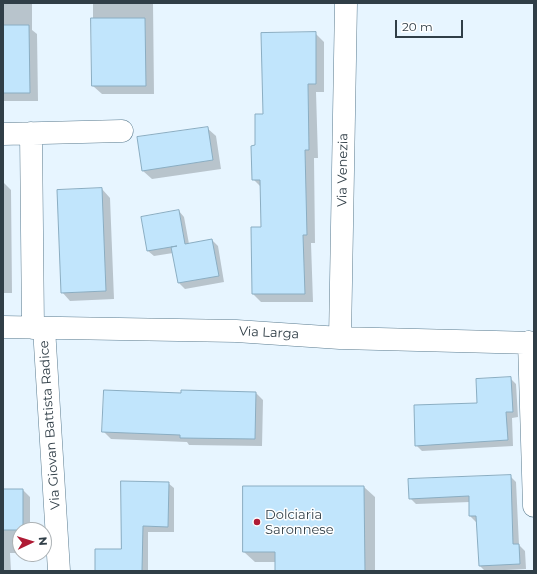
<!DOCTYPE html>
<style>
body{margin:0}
#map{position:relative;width:537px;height:574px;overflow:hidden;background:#e7f5ff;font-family:Montserrat,sans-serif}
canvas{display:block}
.frame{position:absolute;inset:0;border:4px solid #303e47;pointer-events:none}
.north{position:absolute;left:12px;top:522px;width:40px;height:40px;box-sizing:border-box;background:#fff;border:1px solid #acb2b5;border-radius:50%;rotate:86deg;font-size:11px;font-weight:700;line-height:16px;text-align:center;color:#303e47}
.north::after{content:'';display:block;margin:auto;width:14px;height:18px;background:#af1b35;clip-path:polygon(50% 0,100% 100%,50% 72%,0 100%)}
.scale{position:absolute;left:395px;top:20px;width:68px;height:18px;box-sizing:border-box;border:2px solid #303e47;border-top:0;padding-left:5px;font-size:12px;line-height:14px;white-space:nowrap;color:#303e47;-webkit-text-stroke:3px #fff;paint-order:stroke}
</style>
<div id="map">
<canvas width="537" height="574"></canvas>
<div class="frame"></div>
<div class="north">N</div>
<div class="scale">20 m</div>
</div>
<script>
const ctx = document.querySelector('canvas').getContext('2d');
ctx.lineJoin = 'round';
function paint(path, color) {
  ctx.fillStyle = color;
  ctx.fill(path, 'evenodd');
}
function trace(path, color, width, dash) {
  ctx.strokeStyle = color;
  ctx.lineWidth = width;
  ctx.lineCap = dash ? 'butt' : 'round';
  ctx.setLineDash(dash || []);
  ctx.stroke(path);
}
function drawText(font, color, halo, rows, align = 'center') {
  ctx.font = font + ' Montserrat,sans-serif';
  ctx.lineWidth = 3;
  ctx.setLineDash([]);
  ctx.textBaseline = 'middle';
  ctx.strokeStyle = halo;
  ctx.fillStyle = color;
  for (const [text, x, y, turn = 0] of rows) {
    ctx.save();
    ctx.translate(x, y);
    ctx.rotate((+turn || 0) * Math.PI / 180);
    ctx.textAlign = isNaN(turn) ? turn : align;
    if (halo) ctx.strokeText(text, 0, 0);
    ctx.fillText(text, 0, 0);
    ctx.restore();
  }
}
paint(new Path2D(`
 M3 3H32V30L37 34 38 101H3Z
 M93 3H153L154 94H102L93 86Z
 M315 33 324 42V92H316L318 158H314L315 243H311L313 302H261L253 294 262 228 261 187 253 179 256 146 264 115Z
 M207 128 216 136 221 169 152 179 143 171 138 138Z
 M3 182 11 190 12 293H3Z
 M102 189 110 198 114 299 70 301 62 292Z
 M179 211 184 217 189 244 212 240 218 246 224 282 185 289 179 283 173 253 154 256 148 251Z
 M510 378 516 384 518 417 512 418 513 446 422 451 416 445 478 404Z
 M256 393 263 400 262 446 189 445 187 442 111 439 103 431 182 394Z
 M510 476 516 482 519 545 525 551 526 569 485 571 480 566 477 522H476L470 516V502L416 504 410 498Z
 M168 483 174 488V532H148V571H96L122 550Z
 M244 487H364L375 497V571H276V562H255L244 552Z
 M3 490H23L30 497V530H20V553H10L11 571H3Z`), '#0003');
const building = new Path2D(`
 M91 18H145L146 86H92Z
 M3 25H29L30 93H3Z
 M316 32V84H308L309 150H305L307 235H303L305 294H252L251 227H261L260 180H252L251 146 255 145V114H263L261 33Z
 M208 127 213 160 142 171 137 137Z
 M102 188 106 291 61 293 57 190Z
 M179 210 185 244 212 239 219 276 178 283 171 247 177 246 147 251 141 217Z
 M511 377 513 412H506L508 440 415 446 414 405 477 403 476 379Z
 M104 390 181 393V390L256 392 255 439 180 438V435L102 432Z
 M511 475 513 544H519L520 564 479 566 476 516H469V496L409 499 408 479Z
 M121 481 169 482 168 527 143 526 142 571H95V549H121Z
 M243 486H364L365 571H275V552H243Z
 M3 489H23V530H3Z`);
paint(building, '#c1e5fc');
trace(building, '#8aadc2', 1);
const minor = new Path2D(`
 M31 133 33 328
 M3 134 122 131
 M3 327 236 331 340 338 534 343
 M44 328 59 571
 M340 338 346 3
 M529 342 534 506`);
trace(minor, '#5b7c90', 23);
trace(minor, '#fff', 22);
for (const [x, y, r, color] of [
 [257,522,4,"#af1b35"]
]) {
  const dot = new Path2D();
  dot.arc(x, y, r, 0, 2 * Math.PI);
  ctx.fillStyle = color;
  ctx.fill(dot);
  trace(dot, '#fff', 1.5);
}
drawText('13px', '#303e47', '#fff', [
 ["Via Venezia",343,170,-89],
 ["Via Larga",269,333,3],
 ["Via Giovan Battista Radice",50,425,-94]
]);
drawText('13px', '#303e47', '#fff', [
 ["Dolciaria",265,515],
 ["Saronnese",265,530]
], 'left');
</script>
